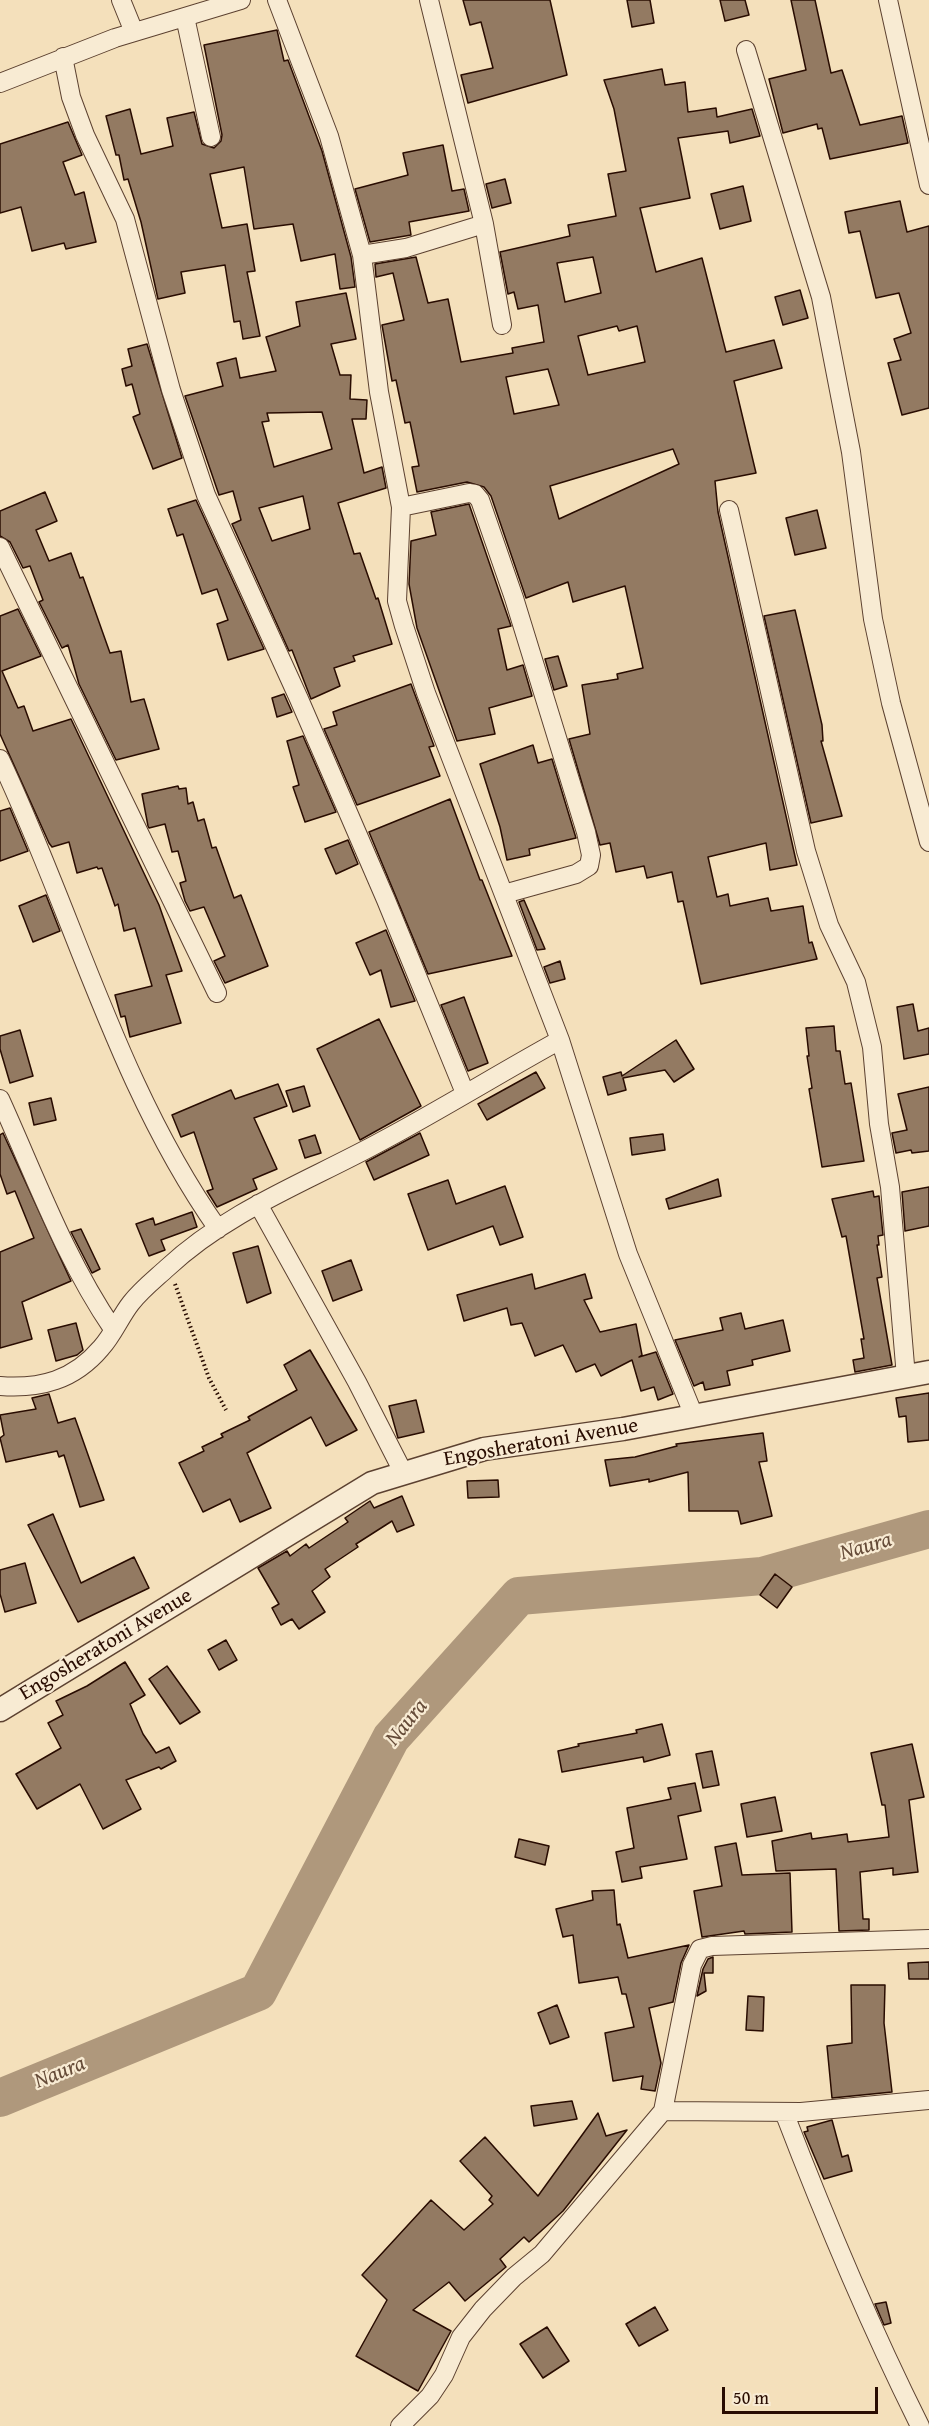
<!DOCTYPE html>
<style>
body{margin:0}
#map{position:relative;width:929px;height:2426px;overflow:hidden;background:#f4e0bb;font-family:"Gentium Book Plus",serif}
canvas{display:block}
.scale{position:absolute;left:722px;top:2387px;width:156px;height:27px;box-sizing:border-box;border:3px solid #290c01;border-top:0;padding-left:8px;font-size:18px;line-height:21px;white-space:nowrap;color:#290c01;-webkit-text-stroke:4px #f8ebd3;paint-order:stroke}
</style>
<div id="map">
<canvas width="929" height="2426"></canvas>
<div class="scale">50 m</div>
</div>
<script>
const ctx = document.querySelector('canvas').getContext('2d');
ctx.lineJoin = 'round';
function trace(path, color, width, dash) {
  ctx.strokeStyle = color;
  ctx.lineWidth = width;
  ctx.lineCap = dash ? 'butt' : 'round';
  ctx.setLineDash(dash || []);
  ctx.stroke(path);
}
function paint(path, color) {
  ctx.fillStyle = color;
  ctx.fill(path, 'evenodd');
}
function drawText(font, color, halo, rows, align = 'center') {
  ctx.font = font + ' "Gentium Book Plus",serif';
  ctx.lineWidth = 4.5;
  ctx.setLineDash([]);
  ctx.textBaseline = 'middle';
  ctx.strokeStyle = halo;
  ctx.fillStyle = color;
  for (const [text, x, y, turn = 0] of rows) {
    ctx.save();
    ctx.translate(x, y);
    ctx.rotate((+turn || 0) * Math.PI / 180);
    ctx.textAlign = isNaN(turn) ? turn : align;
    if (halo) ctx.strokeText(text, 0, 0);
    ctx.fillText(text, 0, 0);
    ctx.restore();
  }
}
trace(new Path2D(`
 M0 2098 258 1992 391 1738 519 1596 762 1576 929 1529`), '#af987c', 38);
const building = new Path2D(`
 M463 0H550L567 75 468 103 461 75 493 68 481 22 470 25Z
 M627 0H650L654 23 632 27Z
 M720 0H745L749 15 725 21Z
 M791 0H815L831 73 842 70 860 125 902 116 908 143 830 159 822 128 818 129 817 124 783 133 769 79 806 70Z
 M277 30 284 61 288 60 322 151 351 257 355 287 340 289 335 254 301 261 293 224 254 229 244 167 210 174 222 228 247 224 255 271 247 272 260 336 243 339 240 321 234 322 225 265 181 272 185 293 158 299 141 222 128 179 124 180 119 155H116L106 116 130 109 141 154 173 146 167 118 194 112 202 144 214 148 221 141 222 135 204 45Z
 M662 69 665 85 685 82 688 112 716 108 717 117 752 109 760 136 730 143 728 131 678 138 690 198 640 208 656 272 702 258 726 352 774 340 782 368 734 381 756 473 715 481 718 512 797 865 770 870 766 843 708 857 717 897 728 894 730 906 768 898 771 911 803 906 809 943 812 942 817 959 701 984 683 901 678 902 672 872 647 878 644 866 616 872 610 843 600 845 569 739 590 734 582 685 618 679 617 674 643 668 625 586 573 602 568 582 526 598 491 496 484 487 467 482 417 492 412 467 419 466 410 422 405 423 396 380 392 381 382 325 404 320 393 273 376 277 375 264 416 257 428 303 448 299 461 362 513 353 512 348 544 342 538 305 518 309 514 292 508 294 500 252 570 236 568 225 616 216 608 174 626 171 614 109 604 80ZM593 257 601 293 565 302 557 263ZM617 326 619 331 637 326 645 362 588 375 578 336ZM548 369 559 405 514 414 506 377ZM673 449 679 464 559 519 550 486Z
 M68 122 82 155 63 162 75 195 84 192 96 242 66 249 64 243 32 251 21 207 0 213V144Z
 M443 145 452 191 464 189 469 211 409 222 411 235 370 242 355 189 408 175 403 153Z
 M505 179 511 203 492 208 486 184Z
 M743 186 751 221 720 229 711 194Z
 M900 201 907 232 929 226V408L902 415 888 363 901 360 894 339 911 333 899 293 876 298 860 231 849 233 845 212Z
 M800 290 808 318 783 325 775 297Z
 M346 293 356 339 331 344 340 375H351L350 399 367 400 366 419H352L364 473 382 467 386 488 338 503 354 554 360 553 376 599 378 598 392 644 353 656 355 661 334 668 340 686 311 699 292 650 289 651 232 524 241 520 233 491 219 495 185 396 223 386 217 363 236 358 240 378 276 371 266 337 300 326 296 302ZM322 412 332 449 274 467 262 422 269 421 267 413ZM303 496 310 529 272 541 259 508Z
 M147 344 182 458 153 469 133 417 140 414 132 384 126 386 122 369 132 366 128 349Z
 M45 492 57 521 36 530 49 561 71 553 80 578 83 577 110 653 121 651 131 702 144 699 159 749 116 760 79 684 68 645 62 648 39 602 43 600 30 566 23 568 10 542 0 536V511Z
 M196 500 264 649 228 660 217 624 228 620 217 589 202 594 183 534 177 536 168 509Z
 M469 504 511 626 498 629 507 670 523 665 532 696 489 708 495 734 457 741 417 628 409 584 411 541 436 535 431 512Z
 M817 510 826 548 795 555 786 518Z
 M18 609 41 656 2 671 18 708 24 706 33 731 71 719 159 905 182 971 166 975 181 1023 130 1037 125 1016 121 1017 115 995 152 986 135 928 124 931 118 904 115 906 102 868 98 869 97 867 77 873 69 842 52 847 49 843 0 734V616Z
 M795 610 822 725 823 741H821L842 816 811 823 764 616Z
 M558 656 567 686 554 690 545 659Z
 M411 684 434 746 429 747 440 776 357 805 324 729 337 725 333 712Z
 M284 694 292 712 277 717 272 698Z
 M303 736 336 812 305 822 293 787 299 785 287 741Z
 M533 745 538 763 552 759 576 838 529 849 530 855 507 860 500 827 480 764Z
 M178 786 179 789 186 788 188 804 193 802 198 821 204 819 212 848 216 847 234 898 241 895 268 966 225 983 214 961 225 956 204 907 190 911 185 901 180 883 186 881 178 851 172 852 165 824 149 828 148 826 142 794Z
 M450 799 480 880H482L512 956 428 974 369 832Z
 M10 808 28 851 0 861V811Z
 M348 840 358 864 336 874 325 849Z
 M46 895 60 931 33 942 19 906Z
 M524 900 545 949 537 950 519 902Z
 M386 930 415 1001 391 1007 381 970 370 975 356 943Z
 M560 961 565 979 550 983 544 967Z
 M464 997 488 1063 468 1071 441 1005Z
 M913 1004 918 1031 929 1028V1054L904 1059 897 1007Z
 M379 1019 421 1106 360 1140 317 1049Z
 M834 1026 836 1051H840L845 1084 851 1083 864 1161 822 1167 809 1089 812 1088 807 1056H809L806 1028Z
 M20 1030 33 1076 10 1083 0 1049V1036Z
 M676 1040 694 1069 674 1082 665 1070 623 1078 626 1090 608 1095 603 1077 621 1072 622 1076Z
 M536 1072 545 1088 487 1120 478 1104Z
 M278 1084 287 1106 254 1118 277 1169 253 1179 257 1189 217 1207 207 1191 213 1189 194 1132 181 1137 172 1115 231 1090 235 1099Z
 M304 1086 310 1106 293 1112 286 1091Z
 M929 1087V1151L912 1153 911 1150 896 1153 892 1133 907 1130 898 1094Z
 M51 1098 56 1120 34 1125 29 1103Z
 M3 1133 71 1281 22 1302 32 1339 0 1348V1252L34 1238 15 1191 7 1194 0 1174V1135Z
 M420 1133 429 1155 374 1180 366 1162Z
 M663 1134 665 1150 632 1155 630 1138Z
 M315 1135 321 1153 305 1158 299 1140Z
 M718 1179 721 1196 669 1209 666 1199Z
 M448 1180 456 1204 505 1186 523 1237 500 1245 493 1226 428 1250 408 1194Z
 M929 1187V1226L905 1231 902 1192Z
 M873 1191 874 1197 879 1196 883 1235 878 1236 879 1245H877L882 1277 877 1278 892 1365 855 1372 853 1360 864 1358 861 1339H864L846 1236 842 1237 832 1199Z
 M192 1212 197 1227 161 1240 165 1250 149 1256 136 1224 153 1218 155 1225Z
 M81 1229 100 1269 92 1273 71 1232Z
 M258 1246 271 1293 247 1303 233 1253Z
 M351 1260 362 1290 333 1301 322 1271Z
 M532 1274 535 1289 585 1274 592 1298 584 1300 600 1332 636 1324 642 1355 639 1357 656 1352 673 1394 658 1400 654 1387 641 1391 632 1360 601 1376 595 1364 576 1372 563 1345 535 1356 522 1323 511 1325 507 1308 464 1321 457 1295Z
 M741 1313 745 1329 783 1320 790 1351 752 1360 753 1365 727 1371 730 1385 705 1390 703 1382 694 1386 675 1340 723 1330 720 1318Z
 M76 1323 83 1350 77 1355 56 1361 48 1330Z
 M310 1350 357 1430 326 1446 311 1417 247 1453 271 1508 240 1522 230 1499 203 1512 179 1463 204 1451 202 1447 223 1437 221 1434 250 1420 248 1417 297 1390 284 1365Z
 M929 1393V1440L908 1442 906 1416 899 1417 896 1398Z
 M49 1394 58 1423 75 1418 104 1500 80 1507 64 1455 59 1457 57 1451 6 1462 0 1438 4 1435 0 1415 36 1409 32 1398Z
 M416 1400 424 1432 398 1438 389 1406Z
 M763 1433 767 1461 759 1462 772 1516 741 1524 738 1511H689L688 1472 649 1482V1479L610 1486 605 1460 635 1457 677 1446 676 1444Z
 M498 1480 499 1497 468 1498 467 1481Z
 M402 1496 414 1525 397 1532 392 1521 356 1544 358 1547 325 1569 330 1577 312 1591 325 1612 299 1629 292 1619 281 1625 272 1608 279 1604 258 1568 287 1551 290 1556 306 1544 309 1548 348 1522 345 1518 370 1501 374 1508Z
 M53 1514 81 1583 134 1557 149 1588 78 1622 28 1525Z
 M25 1563 36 1603 5 1612 0 1594V1570Z
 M775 1574 792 1587 777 1608 760 1595Z
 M226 1640 237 1660 219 1670 208 1650Z
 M125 1662 145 1695 130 1704 143 1734 156 1753 169 1747 176 1761 161 1769 159 1767 126 1780 141 1809 103 1829 80 1784 37 1809 16 1774 61 1748 48 1723 63 1715 56 1701 87 1686Z
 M167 1666 200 1712 180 1724 149 1679Z
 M662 1724 670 1755 644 1762 643 1757 562 1772 558 1751 579 1746 578 1744 637 1733 636 1730Z
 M912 1744 924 1797 909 1800 918 1872 893 1875V1868L860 1872 863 1919H869V1930L839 1931 836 1869 776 1871 772 1841 811 1833 812 1839 847 1834 848 1842 889 1837 885 1805H882L871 1753Z
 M712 1751 719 1785 703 1788 696 1754Z
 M695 1783 701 1811 678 1816 687 1859 640 1867 642 1878 622 1882 616 1852 634 1848 627 1808 671 1799 668 1788Z
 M775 1797 782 1831 747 1837 741 1804Z
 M519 1839 549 1846 545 1865 515 1857Z
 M736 1843 742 1875 790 1873 792 1932 745 1934 744 1931 702 1937 694 1891 722 1886 715 1847Z
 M614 1890 617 1925 620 1924 628 1958 689 1945 681 1963 673 2002 649 2008 661 2063 655 2091 641 2089 643 2076 613 2081 605 2033 634 2027 626 1994H622L618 1977 579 1983 573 1935 563 1937 556 1909 593 1900 592 1891Z
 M713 1957V1973H704L706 1991 697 1996 703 1969 708 1959Z
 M929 1962V1979H909L908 1963Z
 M851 1985H885L884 2023 892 2092 832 2098 827 2046 852 2043Z
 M748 1996 764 1997 763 2031 746 2030Z
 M557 2005 569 2037 550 2044 538 2013Z
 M572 2101 577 2119 534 2126 531 2106Z
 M598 2113 606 2136 627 2130 563 2211 529 2242 524 2237 500 2259 506 2267 465 2301 449 2282 413 2310 451 2331 418 2391 356 2356 387 2300 362 2275 431 2200 464 2230 493 2204 489 2200 492 2196 460 2161 485 2137 538 2196Z
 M832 2120 842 2157 848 2155 852 2171 824 2179 804 2132 808 2131 807 2127Z
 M886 2302 891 2323 884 2325 875 2304Z
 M655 2307 668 2330 639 2346 626 2324Z
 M547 2327 569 2361 543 2378 520 2344Z`);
paint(building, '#937a62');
trace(building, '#290c01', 1.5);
const minor = new Path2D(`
 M121 0 134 32
 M277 0 329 136 362 255 379 392 401 507 397 601 404 626 426 693 560 1040 628 1254 694 1416
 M429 0 484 224 502 325
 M888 0 929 185
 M185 17 211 137
 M746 50 821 297 851 452 873 619 891 703 929 842
 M63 57 71 97 85 135 125 219 171 390 206 495 299 699 386 900 465 1093
 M0 83 115 38 241 0
 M362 255 406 248 484 224
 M401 507 469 493 475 494 480 500 514 598 586 832 591 855 589 866 576 874 504 894
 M729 510 806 851 829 925 856 982 872 1047 879 1124 890 1187 906 1377
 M0 547 217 993
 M0 759C74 915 118 1087 218 1229
 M0 1099C35 1176 65 1259 113 1329
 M258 1204 357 1382 403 1472
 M0 1386C41 1389 74 1380 101 1348 113 1335 120 1317 131 1303 141 1290 155 1279 167 1268 229 1210 309 1181 382 1141 442 1109 500 1073 560 1040
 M663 2111 801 2112 929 2100
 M784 2112C825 2219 869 2324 920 2426
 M400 2426 430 2396 444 2375 461 2337 483 2309 514 2277 542 2254 663 2111 692 1965 700 1949 712 1946 929 1939`);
const tertiary = new Path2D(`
 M0 1710 372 1483 484 1449 623 1429 929 1372`);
trace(minor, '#5c4130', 20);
trace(tertiary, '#5c4130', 25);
trace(new Path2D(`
 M175 1284 209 1378 226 1410`), '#290c01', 4, [1.5, 3]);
trace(minor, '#f8ebd3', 18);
trace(tertiary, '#f8ebd3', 22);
drawText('21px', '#290c01', '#f8ebd3', [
 ["Engosheratoni Avenue",541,1443,-10],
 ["Engosheratoni Avenue",106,1645,-31]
]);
drawText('italic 22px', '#654b38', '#f8ebd3', [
 ["Naura",866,1547,-16],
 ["Naura",407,1723,-51],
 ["Naura",60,2073,-22]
]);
</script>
